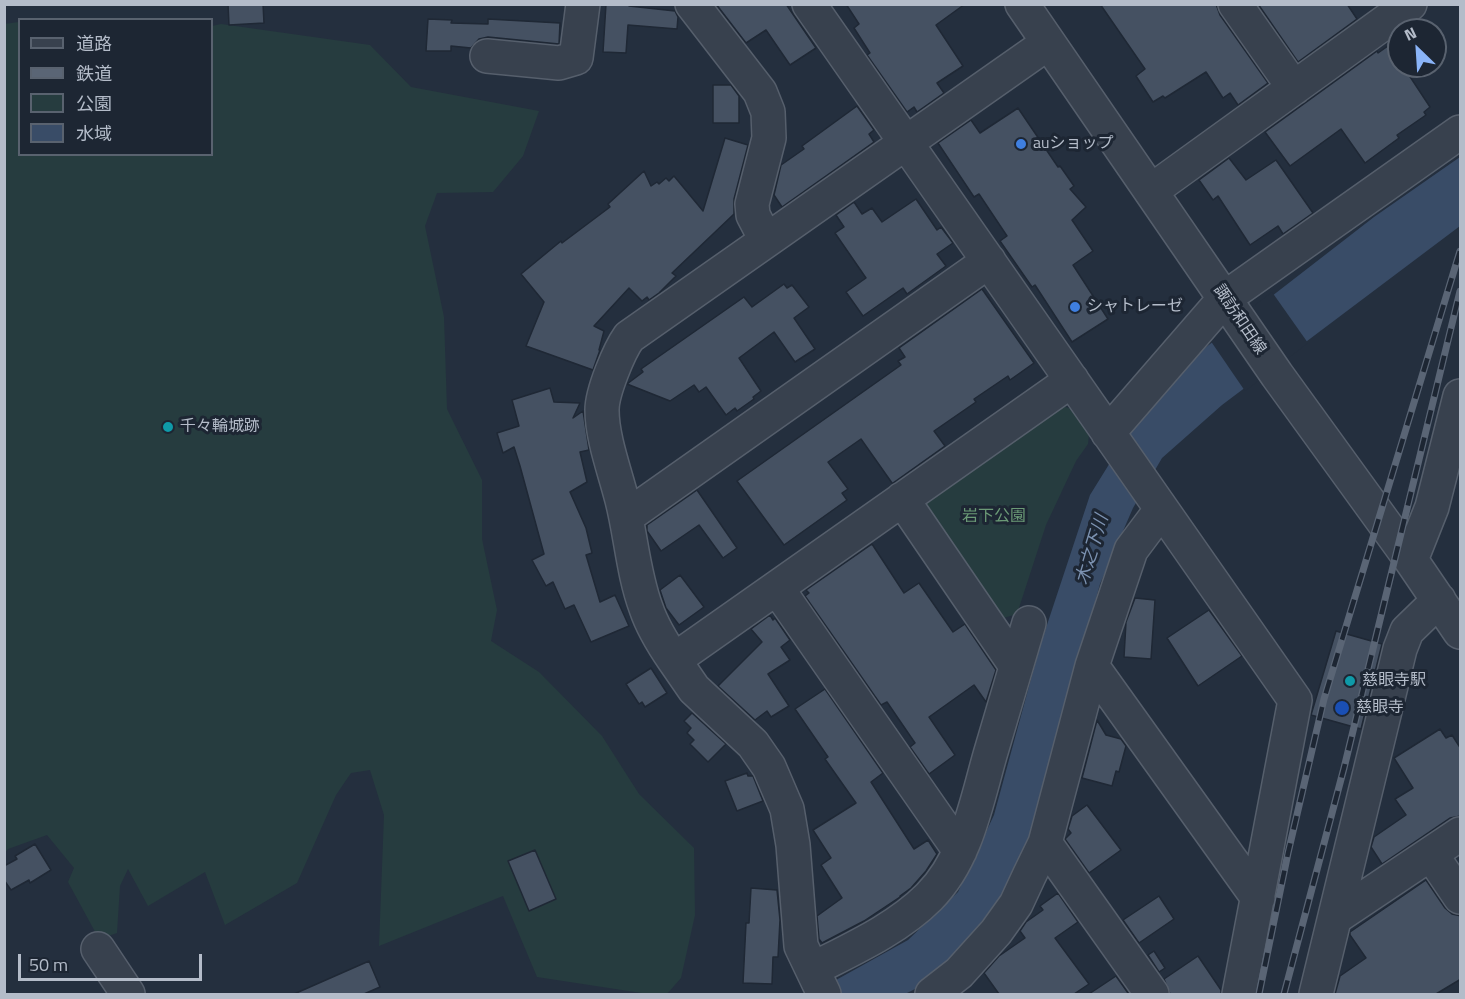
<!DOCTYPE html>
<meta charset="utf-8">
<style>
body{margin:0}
#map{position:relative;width:1465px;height:999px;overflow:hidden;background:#242f3e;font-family:"Titillium Web","Noto Sans JP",sans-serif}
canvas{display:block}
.frame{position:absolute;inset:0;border:6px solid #b4bcc9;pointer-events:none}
.legend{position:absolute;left:18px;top:18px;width:195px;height:138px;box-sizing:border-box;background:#1d2633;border:2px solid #59626f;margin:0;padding:8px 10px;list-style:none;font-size:18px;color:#b4bcc9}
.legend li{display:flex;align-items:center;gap:12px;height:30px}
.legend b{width:30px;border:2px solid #59626f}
.north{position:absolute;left:1387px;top:18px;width:60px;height:60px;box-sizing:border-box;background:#1d2633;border:2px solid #59626f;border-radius:50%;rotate:335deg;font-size:16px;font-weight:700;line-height:24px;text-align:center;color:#b4bcc9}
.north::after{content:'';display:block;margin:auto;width:21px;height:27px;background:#8ab4f8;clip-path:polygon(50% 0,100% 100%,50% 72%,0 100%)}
.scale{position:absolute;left:18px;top:954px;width:184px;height:27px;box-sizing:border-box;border:3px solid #b4bcc9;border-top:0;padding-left:8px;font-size:18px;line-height:21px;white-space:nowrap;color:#b4bcc9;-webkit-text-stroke:4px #1d2633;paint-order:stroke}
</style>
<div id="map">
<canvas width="1465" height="999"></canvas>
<div class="frame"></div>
<ul class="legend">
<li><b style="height:8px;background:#38414e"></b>道路</li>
<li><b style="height:8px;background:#5a6575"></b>鉄道</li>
<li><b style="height:16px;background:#263c3f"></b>公園</li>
<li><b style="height:16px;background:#394c67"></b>水域</li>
</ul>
<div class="north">N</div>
<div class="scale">50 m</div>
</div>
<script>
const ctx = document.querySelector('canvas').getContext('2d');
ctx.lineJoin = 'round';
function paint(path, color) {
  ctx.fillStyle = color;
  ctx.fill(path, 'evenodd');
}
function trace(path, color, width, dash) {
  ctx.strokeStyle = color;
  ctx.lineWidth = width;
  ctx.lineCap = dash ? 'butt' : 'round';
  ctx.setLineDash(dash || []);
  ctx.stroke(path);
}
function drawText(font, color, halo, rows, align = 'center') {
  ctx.font = font + ' "Titillium Web","Noto Sans JP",sans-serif';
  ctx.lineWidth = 6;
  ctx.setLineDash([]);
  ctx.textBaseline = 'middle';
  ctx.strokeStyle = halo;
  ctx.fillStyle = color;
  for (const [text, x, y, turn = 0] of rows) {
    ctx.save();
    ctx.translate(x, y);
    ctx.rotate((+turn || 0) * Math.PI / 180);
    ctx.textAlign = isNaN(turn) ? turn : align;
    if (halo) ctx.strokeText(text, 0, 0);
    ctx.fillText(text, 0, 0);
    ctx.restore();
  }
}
paint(new Path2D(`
 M19 22 20 154H212V26L221 24 370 45 411 87 539 111 523 156 493 192 437 193 425 226 444 317 447 409 482 480V539L497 610 491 641 539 672 602 736 639 794 694 848 695 915 681 978 667 994H648L537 977 503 896 379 946 384 815 370 770 351 773 336 795 297 883 225 925 205 872 148 906 128 869 120 886 117 933 99 939 68 882 74 868 47 835 8 849 5 853 4 24Z
 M1061 406 1073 409 1089 434 1088 444 1076 461 1046 525 1017 614 1000 619 924 510 926 500Z`), '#263c3f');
paint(new Path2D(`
 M1460 157V226L1222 405 1162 458 1133 508 1100 584 1026 852 997 902 954 957 927 983 905 994H820L839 986 836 980 908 940 958 892 994 815 1040 646 1090 495 1134 424 1201 351 1374 217Z`), '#394c67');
paint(new Path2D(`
 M1272 292 1308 343 1245 391 1210 340Z`), '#242f3e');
const building = new Path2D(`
 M228 4H263L264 23 229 25Z
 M606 4H629V6L675 11 678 17 677 29 628 25 626 53 603 52Z
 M716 4H786L816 48 790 65 766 30 746 43Z
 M846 4H965L936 25 963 66 937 83 944 93 917 112 914 107 907 112 867 55 870 53 854 28 859 24Z
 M1100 4H1216L1220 15 1268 83 1238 105 1230 93 1223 98 1206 72 1165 98 1163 96 1153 102 1136 76 1145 69Z
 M1258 4H1347L1357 19 1298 62Z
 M428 19 452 20 451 23 488 24V19L560 23 559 44 488 37 479 39 471 48 451 46V51H426Z
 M1388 46 1399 61V66H1403L1430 107 1424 112 1426 115 1397 135 1399 138 1365 163 1341 129 1290 166 1265 132 1377 51 1378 53Z
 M713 85H731L739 96V123H713Z
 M857 106 874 130 869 134 874 142 782 207 774 195 781 165 804 149 802 146Z
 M1018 108 1058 167 1060 166 1074 186 1070 189 1086 207 1072 220 1093 251 1073 265 1108 319 1072 342 1035 285 1032 287 1000 241 1007 236 979 194 974 197 938 143 971 120 980 133Z
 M725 138 748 145 734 199V214L672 273 676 276 659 293 649 300 647 297 642 301 629 288 594 326 604 331 599 350H600L593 370 526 346 544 302 521 274 561 241 562 243 610 207 608 204 644 171 651 186 657 182 659 184 666 178 669 181 674 176 703 211Z
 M1229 158 1246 180 1276 160 1313 213 1283 234 1278 226 1250 245 1218 196 1213 200 1199 180Z
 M916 199 937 230 941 227 953 243 937 254 946 266 907 294 903 288 863 316 846 292 866 278 835 233 844 227 836 215 854 202 862 214 872 208 882 222Z
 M784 284 787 288 792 285 809 307 794 318 815 349 795 362 774 332 739 358 761 391 753 397 754 399 737 411 735 408 726 415 706 387 699 392 694 385 670 401 627 384 643 372 641 369 744 297 752 307Z
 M982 289 1034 363 1010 380 1008 376 974 399 976 402 934 431 945 446 893 483H892L861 439 828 462 848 489 842 493 847 500 784 545 737 481 901 365 898 361 905 357 899 348Z
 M550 388 554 402 580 403 573 418 583 411 589 450 580 452 587 482 570 492 586 528 592 553 586 555 600 602 615 595 629 626 591 642 574 605 565 609 553 582 546 586 532 560 544 554 520 466 514 447 503 453 497 433 519 426 512 400Z
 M697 490 737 548 723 558 699 525 661 551 647 531V525Z
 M872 544 904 593 919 583 953 632 965 624 996 670 986 702 974 685 929 717 955 755 929 774 910 747 915 743 887 702 881 705 805 596 809 593 806 590Z
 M680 575 704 607 679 625 666 608 660 590Z
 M1135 598 1155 600 1151 659 1124 657 1126 622Z
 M1209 610 1242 656 1198 686 1167 638Z
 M770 615 773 620 775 618 790 640 781 647 790 660 768 674 789 706 771 717 767 711 755 720 718 686 762 642 751 629Z
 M1336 631 1382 644 1361 729 1311 715Z
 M651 668 667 693 645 707 642 702 639 704 626 684Z
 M825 689 883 773 871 782 914 849 928 840 937 854 926 871 911 888 900 896V897L864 921 822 943 819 939 817 916 842 898 821 865 831 858 813 830 856 803 825 759 828 757 795 709Z
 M692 713 726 744 708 762 690 744 694 740 687 733 691 728 684 721Z
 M1097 720 1106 735 1121 739 1126 746 1119 772 1116 771 1112 786 1082 778Z
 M1440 729 1446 738 1452 735 1461 749V816L1450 818 1382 864 1371 847 1374 837 1406 815 1395 799 1413 788 1394 758Z
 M747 773 748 776H753L763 801 737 811 725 781Z
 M1087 805 1121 850 1089 873 1065 839 1071 833 1068 829 1072 816Z
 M35 844 51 870 30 883 29 880 11 890 4 880V866L17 859 15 856Z
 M535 850 556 899 529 911 508 861Z
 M1426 880 1445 908 1452 914 1461 916V979L1436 994H1335L1340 976 1366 958 1350 935V932Z
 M751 888 777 890 780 920 778 957H773L772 984 743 983 746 923H749Z
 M1058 893 1078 922 1055 938 1089 984 1074 994H999L984 973 999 956 1025 938 1020 931 1026 922 1043 910 1040 906Z
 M1159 896 1174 919 1139 943 1123 920Z
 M1154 951 1165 968 1159 972 1148 955Z
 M1198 956 1221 990V994H1170L1164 979Z
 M369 961 380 987 364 994H294Z
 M1116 976 1128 993 1126 994H1089Z`);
paint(building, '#455162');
trace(building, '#1f2835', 1.5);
const minor = new Path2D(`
 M692 4 760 92 768 112 769 138 752 204 753 215 766 240
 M809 4 1295 700 1239 994
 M1022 4 1277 375 1411 560 1460 632
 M1235 4 1294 88
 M1048 43 629 337C619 351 602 392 602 410 602 438 615 472 622 500 631 535 633 573 646 608 652 626 663 644 674 660L1072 380
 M487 56 559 63 576 58 583 4
 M1151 191 1410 4
 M1108 433 1225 298 1460 132
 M902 499 1016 666
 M626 517 989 261
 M1411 560 1432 507 1460 396
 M777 588 960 851
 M674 660 694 689 753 744 769 767 787 809 793 845 801 946 824 994
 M1092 666 1258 898
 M1045 843 1152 994
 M1431 854 1460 897
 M1336 917 1460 834
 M98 949 128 994
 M813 969C852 949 897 929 929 897 966 860 976 804 990 755 1003 711 1016 667 1029 623
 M932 994 959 973 996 932 1016 904 1029 876 1045 843 1092 666 1131 550 1161 510
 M1316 994 1400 649 1407 631 1439 600`);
trace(minor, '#565f6c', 36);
trace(minor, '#38414e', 33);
const rail = new Path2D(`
 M1259 994 1288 853 1324 699 1460 251
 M1284 994 1344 768 1460 291`);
trace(rail, '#5a6575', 7);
trace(rail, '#1d2633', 4.5, [14]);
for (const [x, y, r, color] of [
 [1021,144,6,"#3f7fe0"],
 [1075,307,6,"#3f7fe0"],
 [168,427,6,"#0f9aa8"],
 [1350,681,6,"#0f9aa8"],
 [1342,708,8,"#1a4fb4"]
]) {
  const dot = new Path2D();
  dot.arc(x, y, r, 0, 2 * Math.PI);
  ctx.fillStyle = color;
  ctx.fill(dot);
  trace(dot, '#1d2633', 2);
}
drawText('16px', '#b4bcc9', '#1d2633', [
 ["auショップ",1033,144],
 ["シャトレーゼ",1087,307],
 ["千々輪城跡",180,427],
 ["慈眼寺駅",1362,681],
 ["慈眼寺",1356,708]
], 'left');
drawText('16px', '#b4bcc9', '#1d2633', [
 ["諏訪和田線",1239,320,56]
]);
drawText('16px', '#6b9a76', '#1d2633', [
 ["岩下公園",994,517]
]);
drawText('italic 18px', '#7c92b1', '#1d2633', [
 ["木之下川",1093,550,-73]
]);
</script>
